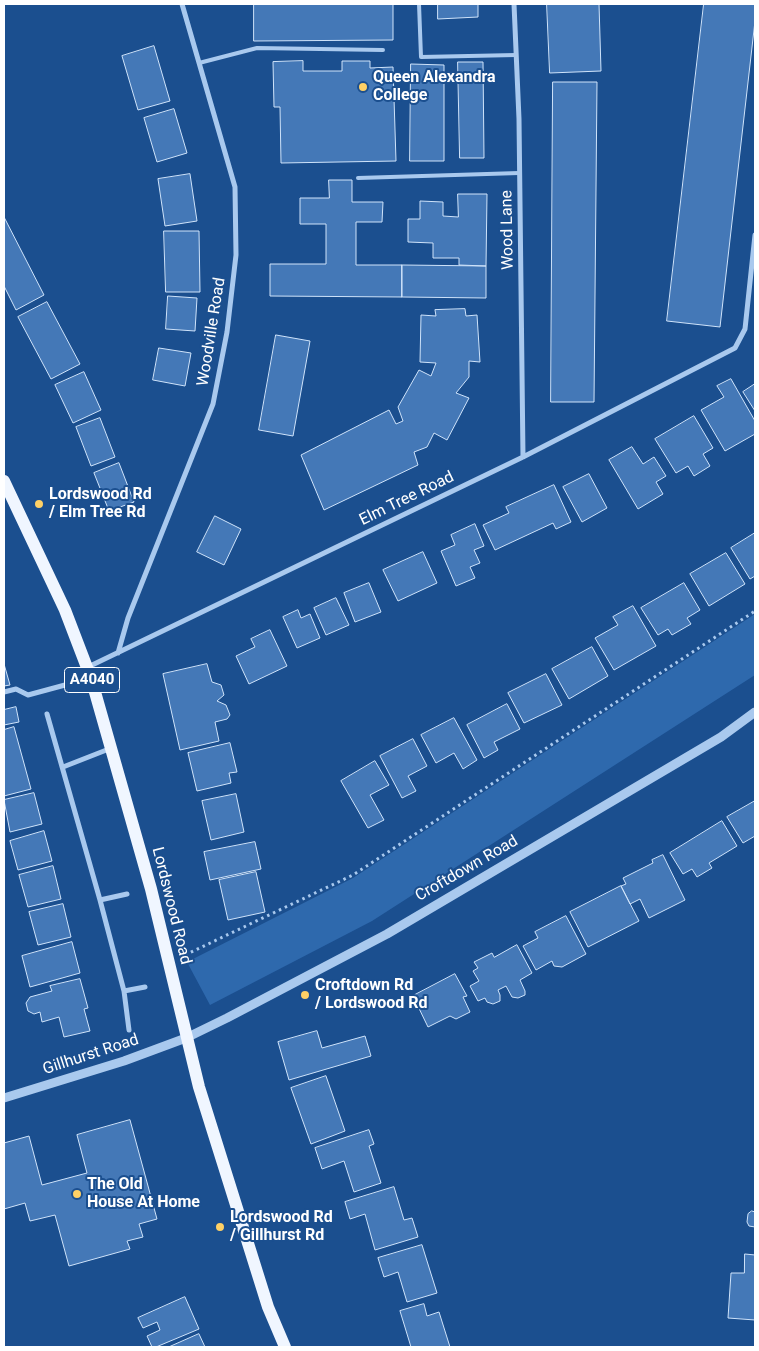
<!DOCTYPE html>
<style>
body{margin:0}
#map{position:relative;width:759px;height:1351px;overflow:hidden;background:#1b4f8f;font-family:Roboto,sans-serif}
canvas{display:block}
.frame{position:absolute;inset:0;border:5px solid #fff;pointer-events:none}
</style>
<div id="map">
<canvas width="759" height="1351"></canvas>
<div class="frame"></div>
</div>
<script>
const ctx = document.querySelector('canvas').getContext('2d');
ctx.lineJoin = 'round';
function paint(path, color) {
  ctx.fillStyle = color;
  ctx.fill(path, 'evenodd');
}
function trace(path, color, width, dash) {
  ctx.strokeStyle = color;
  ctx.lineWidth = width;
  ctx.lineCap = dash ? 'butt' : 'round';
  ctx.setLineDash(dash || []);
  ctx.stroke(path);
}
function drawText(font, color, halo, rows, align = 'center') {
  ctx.font = font + ' Roboto,sans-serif';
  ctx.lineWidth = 4;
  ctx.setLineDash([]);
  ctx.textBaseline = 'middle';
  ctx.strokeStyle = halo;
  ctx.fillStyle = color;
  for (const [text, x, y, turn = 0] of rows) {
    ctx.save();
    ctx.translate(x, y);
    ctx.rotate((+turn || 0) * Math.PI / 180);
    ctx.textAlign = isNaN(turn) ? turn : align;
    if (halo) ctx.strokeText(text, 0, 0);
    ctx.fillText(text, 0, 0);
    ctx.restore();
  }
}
paint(new Path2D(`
 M755 614V675L372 921 210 1005 187 962 353 878Z`), '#2e69ad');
const building = new Path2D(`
 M254 4H393V40L254 41Z
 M438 4H478V17L438 19Z
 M547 4H599L601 71 550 73Z
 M704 4H755V21L720 327 667 321Z
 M154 46 170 101 138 110 122 56Z
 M303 61V71H342V61H370V68L393 67 396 161 281 163 280 107H274L273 62Z
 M458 62H483L484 158H460Z
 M411 64 444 65V161H410Z
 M553 82H597L594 402H551Z
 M174 109 187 153 157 162 144 118Z
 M190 174 197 221 165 226 158 179Z
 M329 180H352V202H383L382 222H356V265H402V297L270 296V264H326V224H300V198H329Z
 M458 194H487L486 266 459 265V258H433V243L408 242V219H420V201L443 202V216L458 217Z
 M4 217 44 295 16 310 4 286Z
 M164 231H199L200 292H166Z
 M402 265 486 266V298L402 297Z
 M168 296 197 298 195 331 166 329Z
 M47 302 80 364 51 379 18 317Z
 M465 309 466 316 477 315 480 362 469 361V377L456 393 469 398 447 440 434 433 427 447 414 452 418 465 324 510 301 455 389 410 396 424 403 421 398 407 419 370 431 376 436 363 420 362 421 315 436 316 435 310Z
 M276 335 310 341 293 436 259 430Z
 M159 348 191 353 185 386 153 380Z
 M84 372 101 410 73 423 55 385Z
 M731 379 755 421V434L725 451 701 410 724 397 717 386Z
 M755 384V411L743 392Z
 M694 416 713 448 703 454 710 466 694 476 688 466 676 473 655 439Z
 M100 418 115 457 91 466 76 427Z
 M632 447 643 464 654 457 666 476 656 482 663 494 638 509 609 460Z
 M119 463 134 502 109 511 94 473Z
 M589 474 607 508 582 522 563 487Z
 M554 485 571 522 556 529 553 523 495 550 483 525 509 513 506 507Z
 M215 516 241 529 224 565 197 552Z
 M475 524 484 546 474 550 480 563 470 567 475 578 456 586 441 551 455 545 451 535Z
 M755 533V576L750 579 731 548Z
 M423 552 437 583 398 601 383 570Z
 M726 553 745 584 709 606 690 574Z
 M369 583 381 612 355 622 344 593Z
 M684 583 700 610 687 618 691 624 672 635 668 629 658 635 641 608Z
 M336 598 349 625 326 635 314 608Z
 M633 606 656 646 614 670 595 638 618 625 613 617Z
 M298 610 301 618 310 614 320 638 297 648 283 617Z
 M270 630 287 666 249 684 236 656 255 647 251 639Z
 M592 647 608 676 569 699 552 669Z
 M4 664 10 685 4 686Z
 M207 664 212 682 221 685 224 695 217 701 226 705 230 715 227 719 215 722 219 741 180 750 163 674Z
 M546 674 562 705 524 723 508 693Z
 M507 704 520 729 494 742 498 750 484 758 467 725Z
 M16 707 19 722 4 725V710Z
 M454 718 477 760 463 769 454 753 436 763 421 735Z
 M14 727 31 789 4 796V730Z
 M413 739 427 766 408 776 416 791 402 798 380 756Z
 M230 743 237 772 229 773 231 783 197 791 188 753Z
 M375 761 389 785 370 795 384 820 368 828 341 781Z
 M34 793 42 824 10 832 4 800Z
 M236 794 244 832 211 840 202 801Z
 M755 801V836L743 843 727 817Z
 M722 821 737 846 709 863 712 868 697 877 692 869 683 874 670 853Z
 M44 831 52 861 18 870 10 841Z
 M255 842 261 869 210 880 204 852Z
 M663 855 685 900 649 918 640 899 630 904 621 886 626 884 623 878 653 863 652 860Z
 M53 866 61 899 28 907 19 875Z
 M256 872 265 912 228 920 219 880Z
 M621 886 639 921 588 947 570 912Z
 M63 904 71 937 38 945 29 912Z
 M566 916 586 954 562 967 554 966 552 961 536 970 523 946 538 938 535 932Z
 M72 942 80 973 30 987 22 956Z
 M517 945 532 973 520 980 525 991V995L518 998 512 997 506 986 498 990 500 995V1001L493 1004 487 1002 485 998 478 1001 470 986 479 981 473 971 478 968 474 962 492 953 494 957Z
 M455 974 467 996 463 997 470 1012 456 1019 450 1016 428 1027 413 996Z
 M80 979 88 1008 84 1009 90 1031 64 1037 59 1017 42 1022 40 1012 34 1014 28 1011 26 1003 30 997 52 991 50 986Z
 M317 1031 322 1048 365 1036 371 1056 289 1080 278 1042Z
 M326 1076 345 1131 311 1144 291 1088Z
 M130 1120 157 1219 139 1224 143 1237 127 1241 130 1249 69 1266 55 1215 30 1221 25 1203 4 1209V1143L29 1136 42 1185 87 1173 77 1135Z
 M369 1130 374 1144 369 1146 381 1183 354 1192 344 1161 322 1169 315 1148Z
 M394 1187 404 1220 412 1218 418 1237 375 1250 365 1214 350 1219 345 1202Z
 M752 1211 755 1212V1227L749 1226 747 1222 748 1214Z
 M422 1245 437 1293 407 1302 398 1272 384 1277 378 1258Z
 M745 1254 755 1255V1320L728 1318 731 1273H744Z
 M185 1297 199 1329 156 1347H152L147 1336 160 1330 157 1322 143 1328 138 1318Z
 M424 1304 427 1316 439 1312 450 1347H411L400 1311Z
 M199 1334 205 1347H169Z`);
paint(building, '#4478b7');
trace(building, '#cfe3fa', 1);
trace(new Path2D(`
 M185 955 353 875 755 611`), '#a9c9ee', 3, [2.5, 4]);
trace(new Path2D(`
 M419 4 421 57 516 55
 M199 63 257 48 383 50
 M358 178 519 173`), '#a9c9ee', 4);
trace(new Path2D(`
 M514 4 519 119 523 457
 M118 653 128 618 213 404 227 332 236 255 235 187 182 4
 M88 667 523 457 735 348 745 329 755 235
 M4 692 16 689 28 695 91 678
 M47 714 100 900 124 991 129 1030
 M63 767 109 749
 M100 900 127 894
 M124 991 145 987`), '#a9c9ee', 5);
trace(new Path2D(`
 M4 1098 124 1061 186 1038 227 1018 387 934 721 737 755 712`), '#a9c9ee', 9);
trace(new Path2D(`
 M4 481 65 610 91 678 151 889 199 1087 268 1307 285 1347`), '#f0f6ff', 12);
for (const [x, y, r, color] of [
 [363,87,5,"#ffd166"],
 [39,504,5,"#ffd166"],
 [305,995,5,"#ffd166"],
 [77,1194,5,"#ffd166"],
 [220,1227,5,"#ffd166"]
]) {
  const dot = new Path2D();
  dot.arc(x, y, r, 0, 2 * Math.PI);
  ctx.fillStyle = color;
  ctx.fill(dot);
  trace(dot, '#1b4f8f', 2);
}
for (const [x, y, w] of [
 [92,680,55]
]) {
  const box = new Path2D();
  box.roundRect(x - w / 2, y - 12.5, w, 25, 4);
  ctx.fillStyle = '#1b4f8f';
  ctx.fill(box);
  trace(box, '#fff', 1);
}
drawText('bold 15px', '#fff', null, [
 ["A4040",92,680]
]);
drawText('bold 16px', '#fff', '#1b4f8f', [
 ["Queen Alexandra",373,78],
 ["College",373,96],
 ["Lordswood Rd",49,495],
 ["/ Elm Tree Rd",49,513],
 ["Croftdown Rd",315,986],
 ["/ Lordswood Rd",315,1004],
 ["The Old",87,1185],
 ["House At Home",87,1203],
 ["Lordswood Rd",230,1218],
 ["/ Gillhurst Rd",230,1236]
], 'left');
drawText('16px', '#fff', '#1b4f8f', [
 ["Wood Lane",508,230,-91],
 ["Woodville Road",212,332,-81],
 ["Elm Tree Road",407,499,-26],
 ["Croftdown Road",467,869,-30],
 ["Lordswood Road",171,906,76],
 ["Gillhurst Road",91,1055,-18]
]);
</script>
